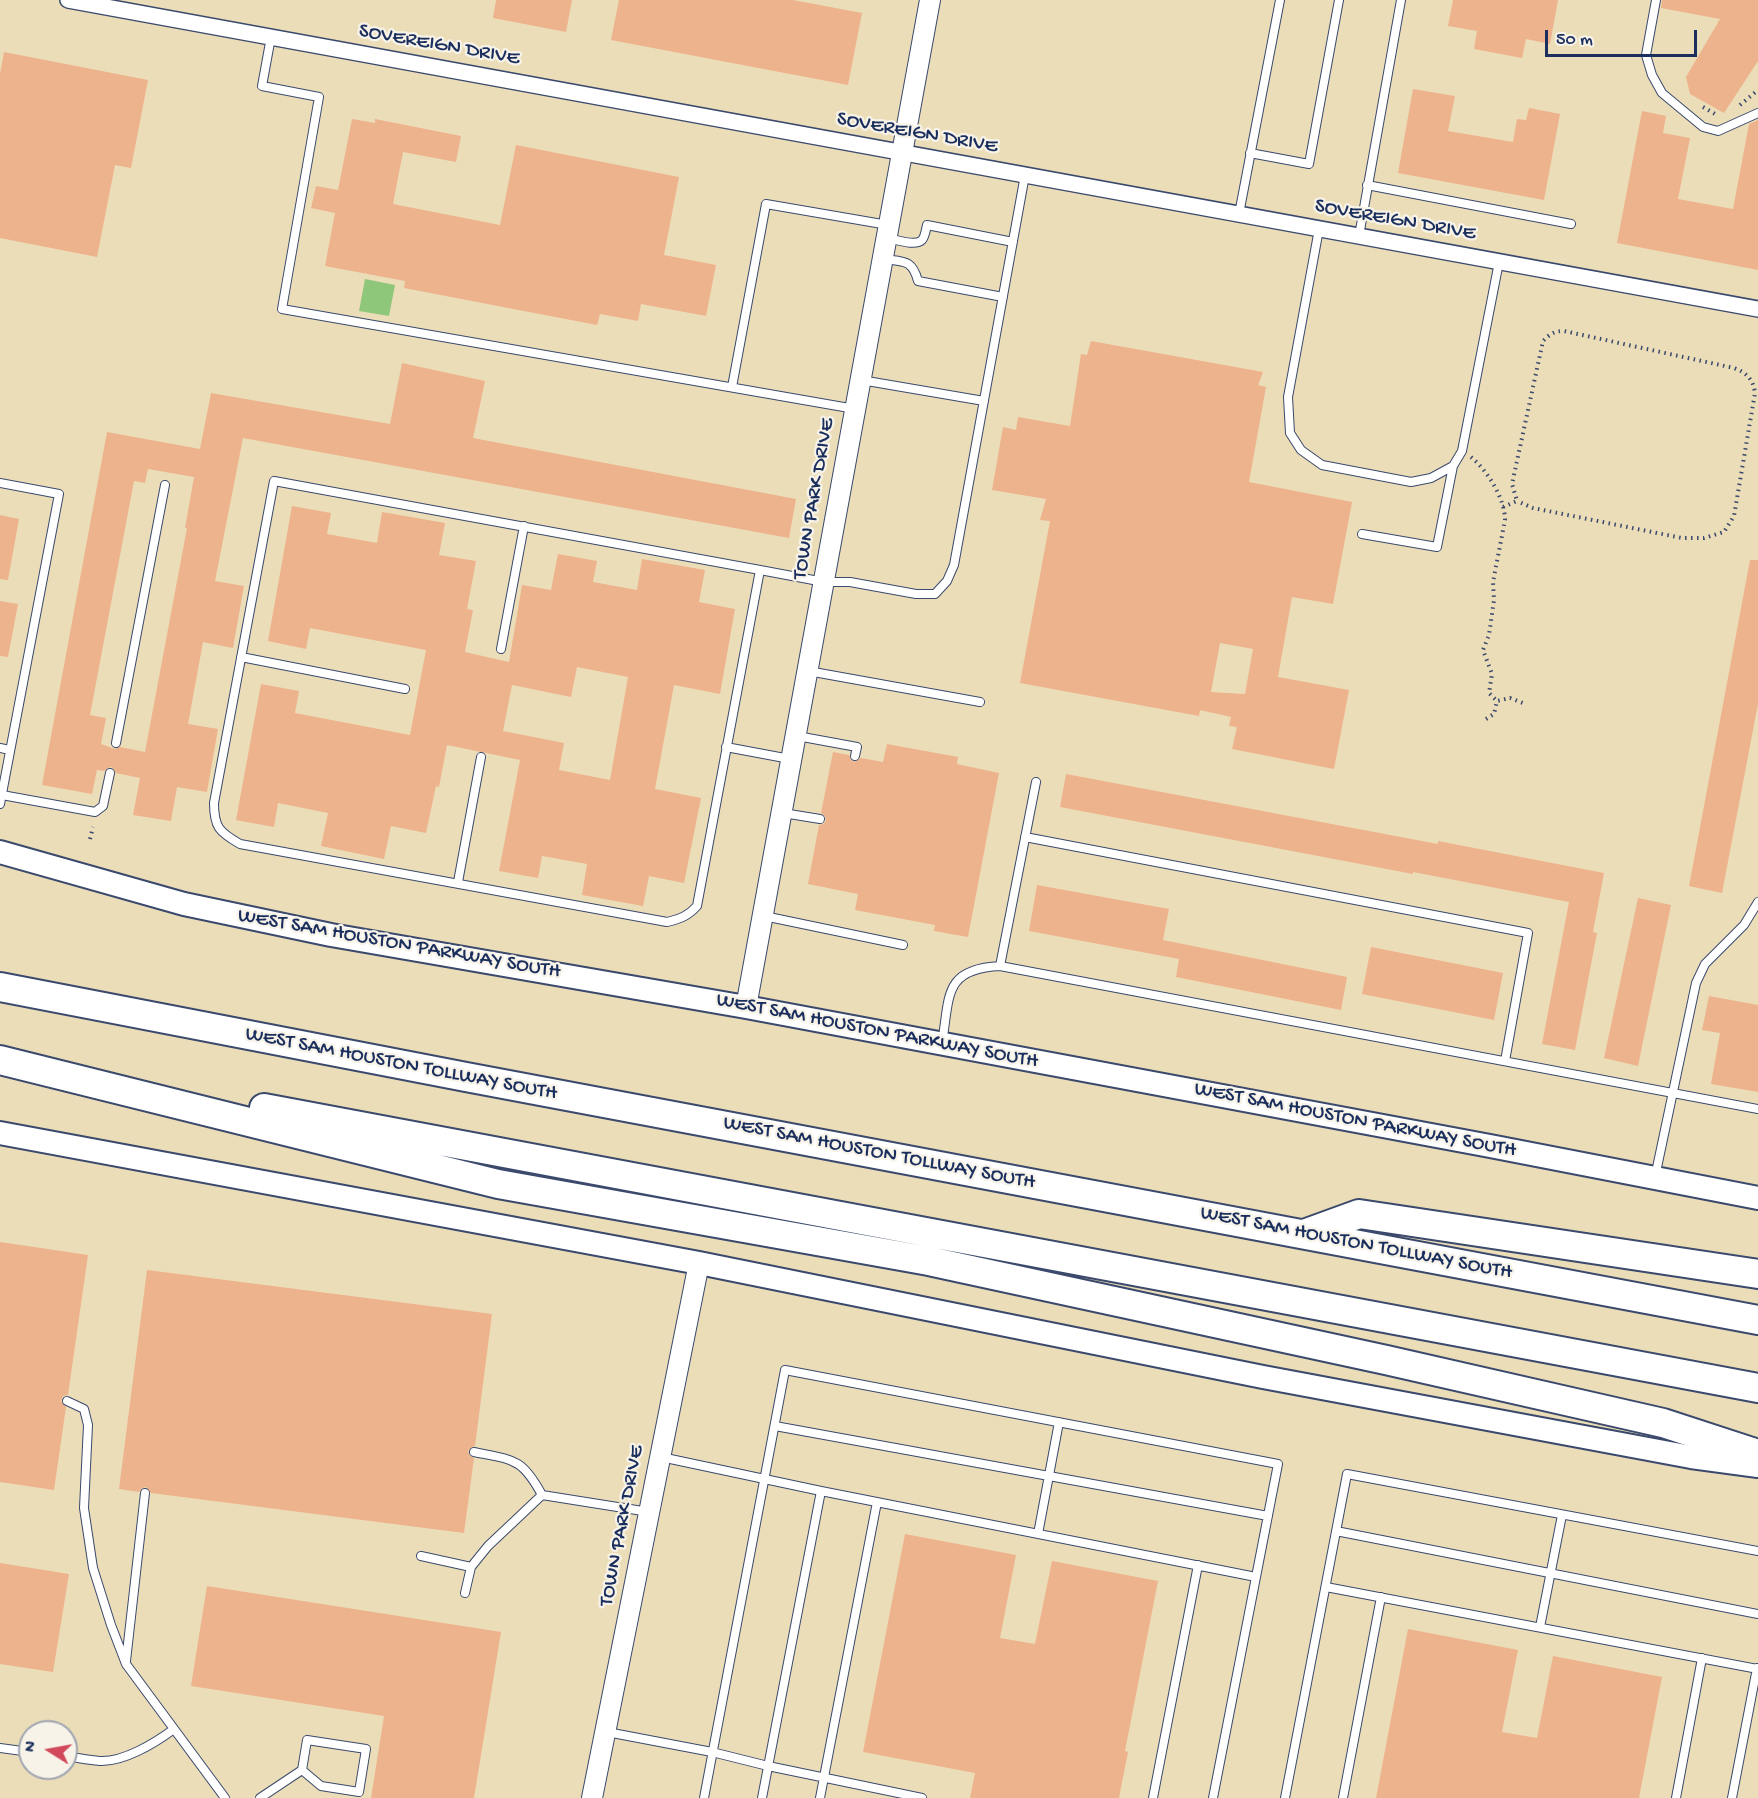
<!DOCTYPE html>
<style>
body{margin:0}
#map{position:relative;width:1758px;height:1798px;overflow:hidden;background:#ecddb9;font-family:"Gochi Hand",sans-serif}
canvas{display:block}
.north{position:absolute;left:18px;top:1720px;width:60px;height:60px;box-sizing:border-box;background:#f7f3e8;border:2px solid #9fa5b1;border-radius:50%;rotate:281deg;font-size:16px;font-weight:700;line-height:24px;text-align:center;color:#1b2f5e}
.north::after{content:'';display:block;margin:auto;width:21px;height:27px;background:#d1495b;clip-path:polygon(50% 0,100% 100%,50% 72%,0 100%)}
.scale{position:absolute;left:1545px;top:30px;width:152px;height:27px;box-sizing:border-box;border:3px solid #1b2f5e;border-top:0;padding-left:8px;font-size:18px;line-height:21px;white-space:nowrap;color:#1b2f5e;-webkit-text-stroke:4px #f7f3e8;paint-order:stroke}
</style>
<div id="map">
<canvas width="1758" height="1798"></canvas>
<div class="north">N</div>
<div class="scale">50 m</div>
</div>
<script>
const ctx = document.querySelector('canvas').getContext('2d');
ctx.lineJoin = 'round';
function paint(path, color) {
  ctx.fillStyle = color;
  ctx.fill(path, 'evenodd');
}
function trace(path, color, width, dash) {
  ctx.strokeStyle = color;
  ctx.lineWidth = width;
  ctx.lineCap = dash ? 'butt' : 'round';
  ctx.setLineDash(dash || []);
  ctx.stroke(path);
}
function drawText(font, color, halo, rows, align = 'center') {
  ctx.font = font + ' "Gochi Hand",sans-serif';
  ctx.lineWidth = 4.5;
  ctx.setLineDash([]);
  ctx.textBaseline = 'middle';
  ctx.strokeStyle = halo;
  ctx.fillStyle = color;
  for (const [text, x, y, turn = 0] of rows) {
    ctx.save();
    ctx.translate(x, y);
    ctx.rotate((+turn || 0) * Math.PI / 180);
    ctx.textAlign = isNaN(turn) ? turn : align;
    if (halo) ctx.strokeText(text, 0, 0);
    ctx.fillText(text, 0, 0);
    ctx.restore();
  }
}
paint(new Path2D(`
 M365 279 395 285 389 316 359 311Z`), '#8ec67a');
paint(new Path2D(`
 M496 0H572L566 32 493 18Z
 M619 0H793L862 13 848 85 611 40Z
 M1453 0H1558L1550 44 1526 39 1522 58 1474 49 1477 31 1448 26Z
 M1662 0H1758V61L1724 113 1690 94 1686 77 1720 19 1661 8Z
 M4 52 148 80 131 168 115 165 97 257 0 238V74Z
 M1413 89 1455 96 1448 131 1513 142 1517 119 1526 120 1529 108 1560 114 1544 200 1398 173Z
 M1642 111 1666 116 1663 133 1690 138 1678 199 1733 209 1749 124 1758 120V270L1617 243Z
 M352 119 375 123V119L461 136 456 162 403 152 393 204 500 225 516 145 679 177 664 255 716 265 706 316 641 304 638 321 600 314 597 325 404 288 405 281 325 266 335 213 311 208 316 186 338 190Z
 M1091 341 1263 372 1258 385 1266 387 1249 482 1352 502 1333 604 1292 597 1278 677 1349 690 1334 769 1232 749 1237 727 1229 726 1231 717 1200 710 1199 716 1020 683 1050 521 1040 520 1046 499 992 490 1003 427 1016 430 1018 417 1070 426 1081 354 1087 355ZM1220 643 1253 649 1245 694 1211 692Z
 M402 363 485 381 473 438 796 499 789 538 243 438 215 581 244 586 233 648 203 642 188 724 218 729 207 792 177 787 171 821 133 815 140 778 116 773 112 767 108 768 104 771 97 770 92 794 42 785 107 432 200 449 211 393 390 424ZM148 469 194 477 185 528H187L145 752 120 747 115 749 101 744 106 718 90 715 134 481 145 483Z
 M292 506 331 513 327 534 377 543 382 512 445 523 439 555 476 561 467 609 473 610 465 652 509 662 522 585 551 590 558 554 597 561 593 582 637 590 642 559 705 570 699 602 735 609 720 694 674 685 655 789 701 798 684 883 649 876 643 906 582 895 587 864 542 856 538 878 499 871 520 760 447 745 439 787 436 786 426 833 391 826 384 859 321 846 328 813 278 803 274 827 236 820 261 684 299 691 295 713 410 735 426 650 310 628 306 649 268 641ZM577 667 628 677 610 780 559 770 564 743 503 731 512 685 571 697Z
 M0 515 19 519 8 580 0 579Z
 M1750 560H1758V704L1722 893 1689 886Z
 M0 601 18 604 8 657 0 656Z
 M887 744 958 757 957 764 999 773 968 937 934 931 935 925 855 910 858 894 808 884 819 825 823 824 826 821 825 816 821 813 833 752 849 755 851 760 854 762 861 758 883 762Z
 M1066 774 1438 844V841L1604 873 1593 932 1597 933 1575 1050 1542 1044 1569 902 1413 872V874L1060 807Z
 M1037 885 1169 909 1163 940 1347 977 1341 1010 1176 977 1179 959 1029 931Z
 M1638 898 1671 905 1638 1066 1604 1058Z
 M1371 947 1503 973 1494 1020 1362 994Z
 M1709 996 1758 1005V1092L1711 1084 1720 1033 1702 1030Z
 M0 1242 88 1255 68 1395 63 1396 61 1401 66 1407 54 1490 0 1482Z
 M147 1270 492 1314 475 1446 470 1448 468 1451 470 1456 474 1458 464 1533 151 1493 146 1487 142 1488 139 1492 119 1489Z
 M905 1534 1016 1555 1000 1638 1035 1644 1052 1561 1158 1581 1125 1751 1128 1752 1119 1798H970L975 1773 863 1752Z
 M0 1563 69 1574 53 1672 0 1664Z
 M207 1586 501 1632 474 1798H371L384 1716 191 1686Z
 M1408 1629 1518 1650 1502 1732 1537 1738 1553 1656 1662 1677 1639 1798H1376Z`), '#edb38c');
const service = new Path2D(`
 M1656 0 1646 55 1652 75 1662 93 1703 127 1718 131 1758 113
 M271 37 262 86 319 97 282 309 855 409
 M1250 153 1309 164 1339 0
 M1367 185 1571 224
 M1239 214 1280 0
 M1319 229 1288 397 1290 433 1301 450 1322 465 1411 482 1431 478 1453 466 1462 451 1499 262
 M1359 236 1401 0
 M887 238C895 239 915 247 922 240 925 237 926 229 927 225L1013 242
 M883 259C904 262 912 259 918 281L1003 297
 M861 380 984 401
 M732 387 766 204 888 225
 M274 481 760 570 697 906C688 916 680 919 667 922L240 844C219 832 214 827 214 803Z
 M0 483 59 494 0 804
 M1362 534 1437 547 1453 466
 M760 570 824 582H850L916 594H935L947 581 954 565 1025 175
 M501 649 524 526
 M241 657 405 689
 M808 671 980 702
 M797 736 857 747 855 756
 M116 743 165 485
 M726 747 790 759
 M0 748 10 750
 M2 795 95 812 103 806 110 773
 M783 813 820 819
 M1025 837 1528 933 1505 1061
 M458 882 481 757
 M764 916 903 945
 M1000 966 1036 782
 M942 1043C950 996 943 969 1000 966L1758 1109
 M1655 1177 1696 983 1705 964 1744 925 1758 902
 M67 1401 84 1409 88 1425 84 1508 93 1568 111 1625 126 1664 225 1798
 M775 1426 1268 1516
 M474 1452C514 1460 522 1458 542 1495
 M661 1457 821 1491 1256 1577
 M1336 1531 1758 1614
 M1038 1534 1059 1422
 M421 1556 471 1567
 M1326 1587 1758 1669
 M465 1593 471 1567 488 1546 542 1495 649 1512
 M1540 1627 1562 1515
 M126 1661 145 1493
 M607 1732 712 1752 768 1766 922 1798
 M0 1748 30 1752
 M66 1756C77 1758 88 1760 100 1761 124 1762 155 1743 174 1729
 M260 1798 302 1770 307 1740 366 1749 359 1792 321 1786 302 1770
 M704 1798 785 1370 1278 1464 1213 1798
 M762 1798 821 1491
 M820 1798 877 1502
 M1153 1798 1198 1565
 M1285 1798 1347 1474 1758 1551
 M1343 1798 1381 1597
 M1676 1798 1702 1658
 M1732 1798 1757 1668`);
const minor = new Path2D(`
 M68 0 1758 309`);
const tertiary = new Path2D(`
 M746 1007 930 0
 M592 1798 699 1263`);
const secondary = new Path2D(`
 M0 852 184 904 331 935 746 1007 1490 1146 1758 1198
 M0 1133 699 1263 1263 1377 1691 1457 1758 1466`);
const motorway = new Path2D(`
 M0 987 466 1077 1758 1320
 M0 1060 498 1184 929 1261 1386 1360 1663 1423 1758 1454
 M264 1108 1758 1388
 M1304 1234 1359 1214 1758 1274`);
trace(service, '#3a496c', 10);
trace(minor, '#3a496c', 18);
trace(tertiary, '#3a496c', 22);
trace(secondary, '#3a496c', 26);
trace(motorway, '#3a496c', 32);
trace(new Path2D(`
 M1740 105 1758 90
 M1703 107 1717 115
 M1471 457C1488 471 1505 499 1505 520L1493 582 1494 600 1489 635 1483 650 1492 674 1489 693 1497 701
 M1503 507 1517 501 1512 484 1543 341C1550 334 1554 331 1564 331L1734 368C1747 373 1753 379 1755 393L1734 516 1724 532 1704 538H1682L1533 508 1517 501
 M1486 719 1494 714 1497 701 1510 698 1523 703
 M90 839 93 827`), '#3a496c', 4, [1.5, 4.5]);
trace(service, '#fff', 8);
trace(minor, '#fff', 15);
trace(tertiary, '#fff', 20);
trace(secondary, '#fff', 22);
trace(motorway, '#fff', 28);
drawText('21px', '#1b2f5e', '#f7f3e8', [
 ["SOVEREIGN DRIVE",439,46,10],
 ["SOVEREIGN DRIVE",917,134,10],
 ["SOVEREIGN DRIVE",1395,221,10],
 ["TOWN PARK DRIVE",815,499,-80],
 ["WEST SAM HOUSTON PARKWAY SOUTH",399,945,10],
 ["WEST SAM HOUSTON PARKWAY SOUTH",877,1032,11],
 ["WEST SAM HOUSTON TOLLWAY SOUTH",401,1065,11],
 ["WEST SAM HOUSTON PARKWAY SOUTH",1355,1121,11],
 ["WEST SAM HOUSTON TOLLWAY SOUTH",879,1154,11],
 ["WEST SAM HOUSTON TOLLWAY SOUTH",1356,1244,11],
 ["TOWN PARK DRIVE",623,1526,-79]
]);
</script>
